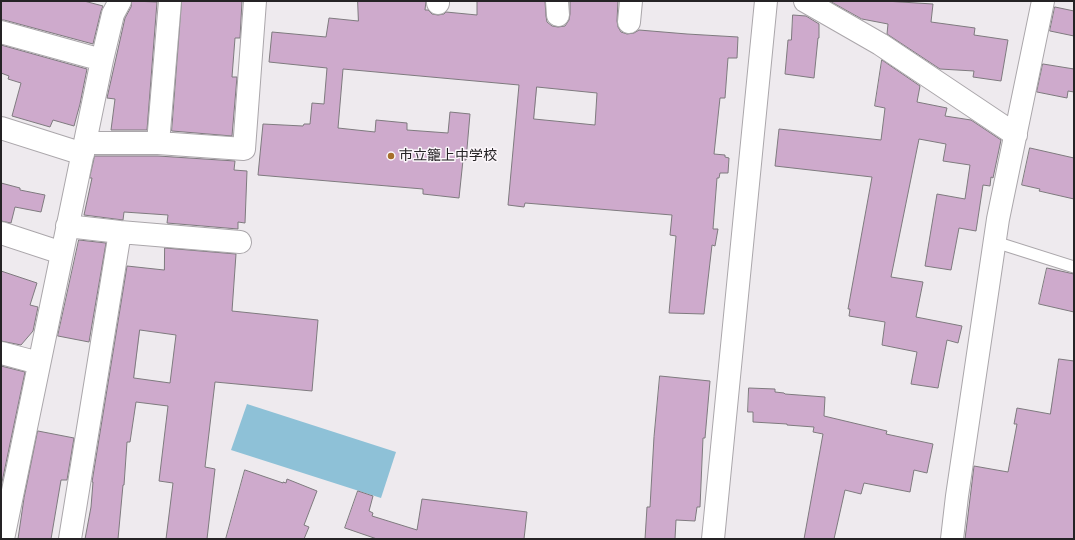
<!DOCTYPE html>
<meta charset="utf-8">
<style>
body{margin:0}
#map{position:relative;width:1075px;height:540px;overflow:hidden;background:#eeeaee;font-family:Cabin,sans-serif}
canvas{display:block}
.frame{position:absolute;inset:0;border:2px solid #252325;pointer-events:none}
</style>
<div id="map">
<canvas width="1075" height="540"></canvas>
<div class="frame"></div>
</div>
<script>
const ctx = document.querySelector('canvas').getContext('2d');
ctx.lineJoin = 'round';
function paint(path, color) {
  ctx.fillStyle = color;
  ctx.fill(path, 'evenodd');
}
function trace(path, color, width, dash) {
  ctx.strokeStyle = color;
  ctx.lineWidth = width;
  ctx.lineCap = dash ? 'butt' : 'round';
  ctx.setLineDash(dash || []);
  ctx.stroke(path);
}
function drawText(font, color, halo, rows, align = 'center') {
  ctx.font = font + ' Cabin,"Noto Sans JP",sans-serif';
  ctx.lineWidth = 3;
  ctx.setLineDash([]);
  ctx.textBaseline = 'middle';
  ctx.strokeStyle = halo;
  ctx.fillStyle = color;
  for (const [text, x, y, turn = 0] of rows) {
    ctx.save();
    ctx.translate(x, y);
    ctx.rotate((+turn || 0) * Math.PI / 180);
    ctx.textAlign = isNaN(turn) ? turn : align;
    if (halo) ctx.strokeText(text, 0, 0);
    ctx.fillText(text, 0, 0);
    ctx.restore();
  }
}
paint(new Path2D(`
 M247 404 396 452 381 498 231 450Z`), '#8ec1d7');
const building = new Path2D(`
 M1 1H84L103 6 101 11 93 44 4 20H1Z
 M132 1 157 2 147 130H111L115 99 107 98 125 18 131 7Z
 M182 1H242L240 38H235L232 77H237L232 136 172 131Z
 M358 1H426L425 10H428L432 14 438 15 444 14 446 12 477 15V1H545L546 16 547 22 552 26 558 27 565 26 569 20 570 14V1H618L617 21 618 27 621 32 627 34 634 33 639 30 687 34 738 37 737 58H728L725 98H720L714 154 725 155V157L729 158 728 173H720L719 178H717L713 229H718L715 246 712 245 704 314 669 313 676 236 670 235 672 215 525 203 524 207 508 205 519 85 343 69 338 128 375 132 376 120 407 123V130L448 133 450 112 470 114 466 160H463L459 198 423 194V189L258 175 263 124 303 126 304 124H310L312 103 324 104 327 68 269 62 272 32 326 37 329 18 358 21ZM537 87 597 93 595 125 534 119Z
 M830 1H885L933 4 931 22 975 28 974 35 1008 40 1001 81 973 77 974 71 940 69 887 34 888 24 862 19Z
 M1055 7 1074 11V36L1050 31Z
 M793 15 806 16 819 24V38H818L814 78 785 74 788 40H791Z
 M1 45 87 69 80 104 74 126 53 120 50 127 12 116 21 83 8 79 9 76 1 73Z
 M882 60 920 86 917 102 947 108 945 116 971 120 1001 140 993 178 991 177 990 186 983 185 976 231 959 228 951 270 925 266 937 194 965 199 970 165 943 161 946 144 919 139 891 277 923 282 916 317 962 326 958 343 947 340 938 388 911 384 917 352 882 345 885 322 849 316 850 309H848L872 177 775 166 779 129 881 140 885 108 875 106Z
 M1043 64 1074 69V92L1068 91 1067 98 1037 92Z
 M1030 148 1074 158V199L1039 191 1040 189 1022 185Z
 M95 156H158L235 161 234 170 247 171 245 223 238 222V229L167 223 168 215 124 212 123 220 84 215 92 178H90Z
 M1 183 20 188V190L45 195 41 212 15 207 11 223 1 221Z
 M79 240 106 243 89 342 58 336Z
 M165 248 236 254 232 311 318 320 312 391 215 382 205 467 215 469 207 539H166L173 483 159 481 168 406 136 402 130 442H127L124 485H123L118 539H85L91 507 93 482H92L127 266 164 270ZM140 330 176 335 170 383 134 378Z
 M1047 268 1074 274V312L1039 304Z
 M1 271 37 283 30 305 38 307 33 331 21 345 1 341Z
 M1059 359 1074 361V539H965L974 466 1008 472 1017 424H1014L1017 408 1050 414Z
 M1 366 25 372 1 487Z
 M660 376 710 381 705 438H703L700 507H697L695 521 676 520 675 539H645L647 507H650L654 437Z
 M749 388 775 389V392L784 393 785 394 825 397 824 416 887 431 886 434 933 444 927 473 914 470 910 492 864 483 861 494 845 490 834 539H804L823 434 813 432 814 427 787 425V424L753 422V412H748Z
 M38 431 74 438 67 480H61L51 539H18L24 498Z
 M245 470 283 483V482L286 483 287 479 317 491 304 525 309 527 304 539H226Z
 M358 491 373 496 369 511 373 513 372 516 417 530 422 499 527 512 524 539H377L345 528Z`);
paint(building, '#ceaacc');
trace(building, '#7e7a7e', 1);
const service = new Path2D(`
 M995 242 1074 267`);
const minor = new Path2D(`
 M557 1 558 15
 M805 1 880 44 1016 135
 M438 3V1
 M629 22 631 1
 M1 32 102 60
 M1 128 83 154
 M85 143H158L244 149 255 1
 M158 143 170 1
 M67 226 120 232 240 242
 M1 233 62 253
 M1 353 39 363
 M3 539 102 60 113 14 120 1
 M70 539 120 232
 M952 539 957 496 998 219 1043 1`);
const tertiary = new Path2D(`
 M713 539 766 1`);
trace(service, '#aba7ab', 13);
trace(minor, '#aba7ab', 24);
trace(tertiary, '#aba7ab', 24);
trace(service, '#fff', 11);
trace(minor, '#fff', 22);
trace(tertiary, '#fff', 22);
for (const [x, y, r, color] of [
 [391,156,4,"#a66f2b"]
]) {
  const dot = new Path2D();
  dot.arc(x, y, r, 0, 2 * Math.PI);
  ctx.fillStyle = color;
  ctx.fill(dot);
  trace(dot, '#fcf7fb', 1.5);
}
drawText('14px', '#252325', '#fcf7fb', [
 ["市立籠上中学校",399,156]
], 'left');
</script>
